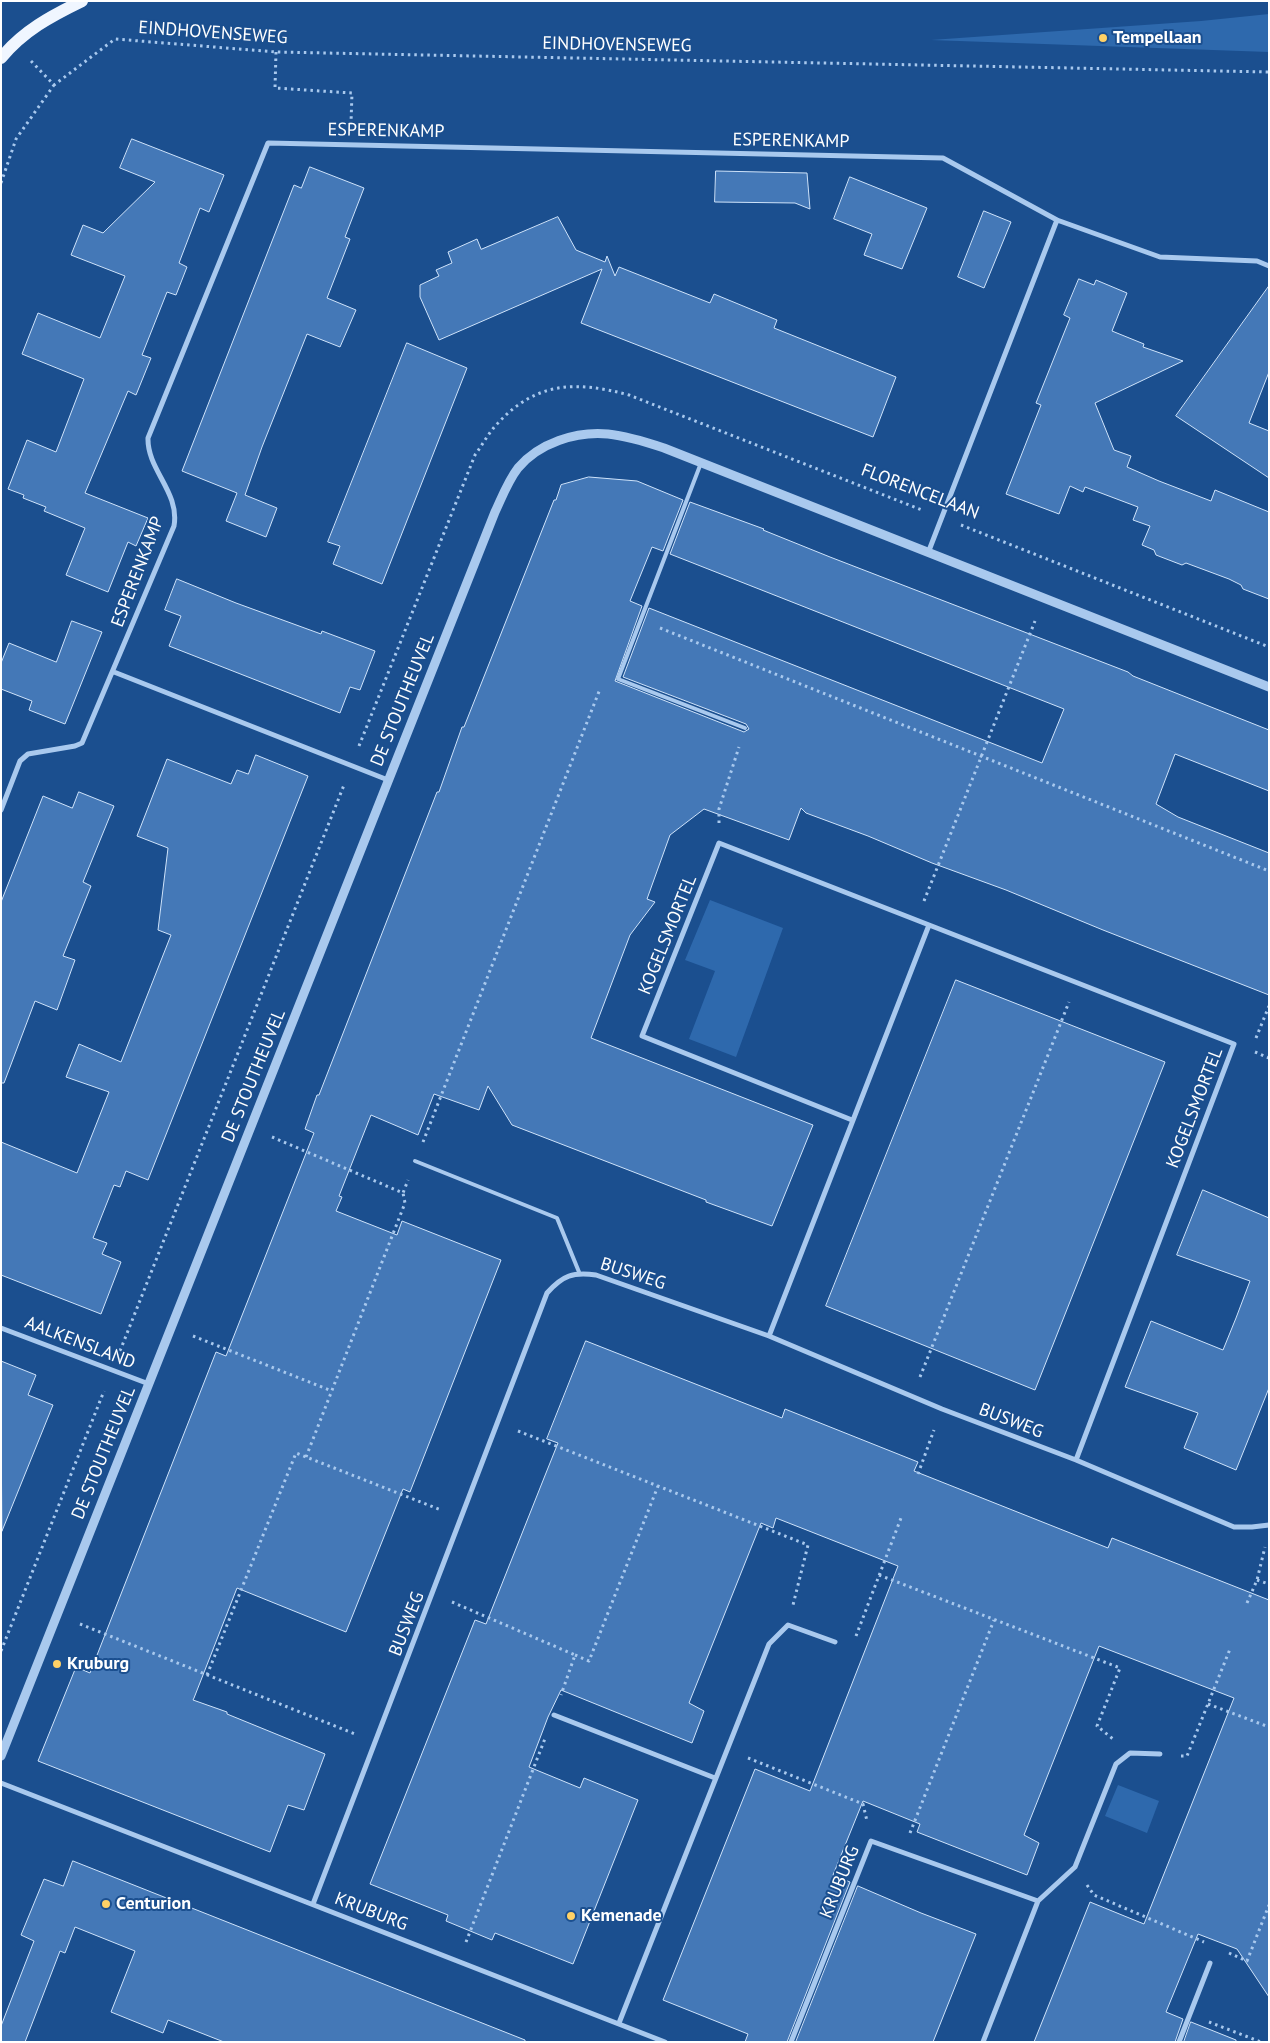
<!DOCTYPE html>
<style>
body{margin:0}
#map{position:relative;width:1270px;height:2043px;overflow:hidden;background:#1b4f8f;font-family:"PT Sans",sans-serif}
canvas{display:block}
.frame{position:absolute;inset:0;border:2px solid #fff;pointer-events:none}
</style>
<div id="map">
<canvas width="1270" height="2043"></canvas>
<div class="frame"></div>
</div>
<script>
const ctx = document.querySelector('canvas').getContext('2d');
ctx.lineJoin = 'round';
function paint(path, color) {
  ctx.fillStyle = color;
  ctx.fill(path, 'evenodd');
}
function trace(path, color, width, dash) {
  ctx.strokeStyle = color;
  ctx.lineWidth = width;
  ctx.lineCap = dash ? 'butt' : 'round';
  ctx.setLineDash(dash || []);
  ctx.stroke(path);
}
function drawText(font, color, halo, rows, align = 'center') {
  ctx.font = font + ' "PT Sans",sans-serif';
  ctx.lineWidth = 4;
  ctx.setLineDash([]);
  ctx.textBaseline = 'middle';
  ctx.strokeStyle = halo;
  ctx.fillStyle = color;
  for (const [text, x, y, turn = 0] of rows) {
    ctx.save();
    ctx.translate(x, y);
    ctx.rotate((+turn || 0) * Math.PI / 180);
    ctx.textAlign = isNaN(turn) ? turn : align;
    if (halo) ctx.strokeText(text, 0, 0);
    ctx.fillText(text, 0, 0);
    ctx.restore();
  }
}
paint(new Path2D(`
 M1269 14V52L931 40 1201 21Z
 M710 900 783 928 736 1057 689 1039 715 971 685 960Z
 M1118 1785 1159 1801 1147 1833 1105 1816Z`), '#2e69ad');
const building = new Path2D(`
 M132 139 224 175 209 212 200 208 179 263 187 267 176 295 167 292 142 355 151 358 136 395 128 391 85 493 148 518 136 546 128 542 108 592 66 575 85 528 44 511 46 507 23 498 24 495 8 489 27 440 56 452 84 379 22 354 38 313 100 338 125 276 71 255 83 225 103 233 155 182 120 168Z
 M310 167 364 188 345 237 350 239 327 298 356 310 340 347 307 334 262 447 245 495 277 508 266 537 226 521 237 493 182 471 294 185 301 188Z
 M716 171 807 173 810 209 795 203 715 202Z
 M850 177 927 208 902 269 864 255 872 234 834 219Z
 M984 211 1011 222 984 288 958 277Z
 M558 217 576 250 605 262 607 256 615 276 619 267 710 303 714 294 777 320 774 328 896 377 873 437 581 323 602 269 439 340 420 297V285L439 276 436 270 452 263 448 252 477 239 481 249Z
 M1079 279 1094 285 1096 280 1127 293 1112 331 1144 344 1143 347 1183 361 1095 403 1114 450 1131 456 1127 467 1159 481 1211 501 1215 490 1269 512V599L1243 589 1241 585 1229 579 1186 563 1182 565 1156 555 1154 550 1142 545 1150 526 1133 520 1138 507 1085 487 1083 492 1070 486 1059 514 1006 494 1041 405 1036 403 1070 318 1064 315Z
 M1269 286V372L1249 423 1269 431V478L1176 416Z
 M407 343 467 368 382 584 333 564 340 546 328 542Z
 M589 477 637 481 683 500 663 551 652 547 630 601 642 606 615 681 744 732 749 729 746 724 623 677 649 608 1042 763 1064 709 670 554 690 502 764 529 763 530 830 557 1128 672 1133 676 1269 730V791L1175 754 1156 804 1178 817 1269 853V995L1103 930 1006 890 932 863 868 836 806 813 801 808 789 840 704 809 670 835 647 899 655 902 630 935 591 1038 813 1125 772 1226 706 1202V1200L512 1125 488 1086 479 1110 434 1094 418 1135 371 1115 339 1196 342 1197 336 1211 397 1235 402 1221 501 1260 410 1492 403 1489 346 1632 237 1588 194 1698 193 1700 227 1712V1714L325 1754 304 1810 288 1805 270 1852 38 1761 76 1667 90 1673 216 1352 226 1356 314 1133 305 1129 317 1095H319L437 792H439L462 727H464L554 500H556L561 485Z
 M177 579 236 603 321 634 322 631 375 651 360 690 350 687 340 713 169 646 181 616 165 610Z
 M72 621 102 632 65 724 29 710 32 701 1 689V663L9 643 56 662Z
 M256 755 308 776 148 1180 126 1171 120 1187 114 1185 93 1238 107 1243 102 1254 121 1262 101 1314 1 1275V1142L77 1173 109 1092 66 1077 79 1044 121 1062 171 935 158 930 168 848 137 836 167 759 231 784 237 770 248 774Z
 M79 792 114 806 83 882 91 886 63 956 75 960 57 1010 35 1001 4 1083H1V902L43 796 72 808Z
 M956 980 1165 1062 1035 1390 826 1306Z
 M1203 1190 1269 1218V1388L1236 1470 1184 1448 1198 1413 1125 1387 1151 1321 1223 1350 1236 1318 1250 1281 1177 1255Z
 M586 1341 782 1418 785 1409 918 1462 914 1471 1108 1548 1112 1538 1269 1600V1997L1237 1949 1198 1934 1166 2012 1183 2019 1175 2042H1034L1090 1902 1144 1924 1234 1698 1099 1646 1024 1835 1039 1843 1027 1875 917 1832 920 1824 863 1801 833 1875 850 1882 787 2042H745L748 2034 663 2000 755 1769 810 1791 898 1566 776 1518 773 1528 761 1523 689 1703 704 1711 692 1743 561 1690 548 1717 529 1767 580 1788 584 1778 638 1800 573 1964 495 1933 492 1940 446 1921 448 1915 370 1884 475 1620 486 1624 542 1483 558 1443 547 1439Z
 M1 1361 36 1375 28 1395 53 1405 2 1531Z
 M73 1861 525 2040V2042H224L168 2020 163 2033 111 2012 135 1951 75 1927 65 1953 60 1951 25 2042H1V2026L34 1941 21 1935 44 1879 63 1886Z
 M858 1886 921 1913 976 1934 933 2042H796Z
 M1191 2022 1236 2040V2042H1184Z`);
paint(building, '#4478b7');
trace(building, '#cfe3fa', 1);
trace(new Path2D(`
 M276 52 275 88 352 93 351 123
 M31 61 54 85 115 39 276 52 1269 72
 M1 183 16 139 54 85
 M961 525 1269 647
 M660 628 1269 871
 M359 746 475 455C483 444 489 432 498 423 537 381 577 381 629 395L922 510
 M719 823V809L739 747
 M924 901 1035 621
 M1256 1038 1269 1006
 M1255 1052 1269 1058
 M272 1137 403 1193 408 1180
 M423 1142 600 689
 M193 1336 332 1391
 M120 1351 344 785
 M920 1377 1069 1002
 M518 1431 808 1545 793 1605
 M306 1457 405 1203 403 1193
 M918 1474 934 1430
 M879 1575 1120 1668 1097 1726 1113 1739
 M1257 1580 1269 1584
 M452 1602 575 1655 561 1695
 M1247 1603 1257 1580 1265 1547
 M80 1624 355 1734
 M856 1636 901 1518
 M1 1651 104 1391
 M575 1655 589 1661 658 1486
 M207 1675 296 1453 441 1510
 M1208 1704 1269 1727
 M1181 1756H1187L1230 1649
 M748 1758 863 1804 867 1821
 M910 1833 994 1620
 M1087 1885 1094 1895 1204 1942
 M466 1942 546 1736
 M1229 1953 1247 1961 1269 1905
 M1209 2022 1261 2042`), '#a9c9ee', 3, [2.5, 4]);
trace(new Path2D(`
 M701 463 618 679 745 728
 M415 1161 557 1218 579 1272`), '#a9c9ee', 4);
trace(new Path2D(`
 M1057 220 1160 257 1257 261 1269 266
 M114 672 388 780
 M1 810 20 761 28 754 75 746 82 743 174 526C180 492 147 470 148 438L268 143 943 158 1057 220 928 553
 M852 1120 642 1036 719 843 1234 1044 1076 1460
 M1 1328 149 1384
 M769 1336 929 925
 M554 1715 715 1778
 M1 1783 665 2042
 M313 1904 547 1293C563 1275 573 1272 596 1275L769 1336 942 1409 1076 1460 1234 1527H1252L1269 1525
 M619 2023 769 1644 788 1625 835 1642
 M791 2042 871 1841 1038 1901
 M983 2042 1038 1901 1075 1867 1116 1764 1130 1753 1160 1754
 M1179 2042 1210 1963`), '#a9c9ee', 5);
trace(new Path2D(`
 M1 1756 495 512C502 497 508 481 518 468 539 443 576 431 608 434 627 436 646 442 664 448L1269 687`), '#a9c9ee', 9);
trace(new Path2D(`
 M1 58C23 31 51 16 82 1`), '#f0f6ff', 12);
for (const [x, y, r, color] of [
 [1103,38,5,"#ffd166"],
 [57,1664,5,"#ffd166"],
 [106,1904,5,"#ffd166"],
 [571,1916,5,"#ffd166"]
]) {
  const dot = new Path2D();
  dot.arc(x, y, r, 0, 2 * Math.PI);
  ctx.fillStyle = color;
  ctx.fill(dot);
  trace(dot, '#1b4f8f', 2);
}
drawText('18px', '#fff', '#1b4f8f', [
 ["EINDHOVENSEWEG",213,33,4],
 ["EINDHOVENSEWEG",617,45,1],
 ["ESPERENKAMP",386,131,1],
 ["ESPERENKAMP",791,141,1],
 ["FLORENCELAAN",920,492,21],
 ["ESPERENKAMP",138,572,-69],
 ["DE STOUTHEUVEL",403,700,-68],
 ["KOGELSMORTEL",668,935,-68],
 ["DE STOUTHEUVEL",254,1076,-68],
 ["KOGELSMORTEL",1195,1108,-69],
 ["BUSWEG",633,1274,18],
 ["AALKENSLAND",80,1343,21],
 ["BUSWEG",1011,1421,21],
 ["DE STOUTHEUVEL",104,1453,-68],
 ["BUSWEG",407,1624,-69],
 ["KRUBURG",840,1882,-68],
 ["KRUBURG",371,1912,21]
]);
drawText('bold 18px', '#fff', '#1b4f8f', [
 ["Tempellaan",1113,38],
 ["Kruburg",67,1664],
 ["Centurion",116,1904],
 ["Kemenade",581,1916]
], 'left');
</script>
